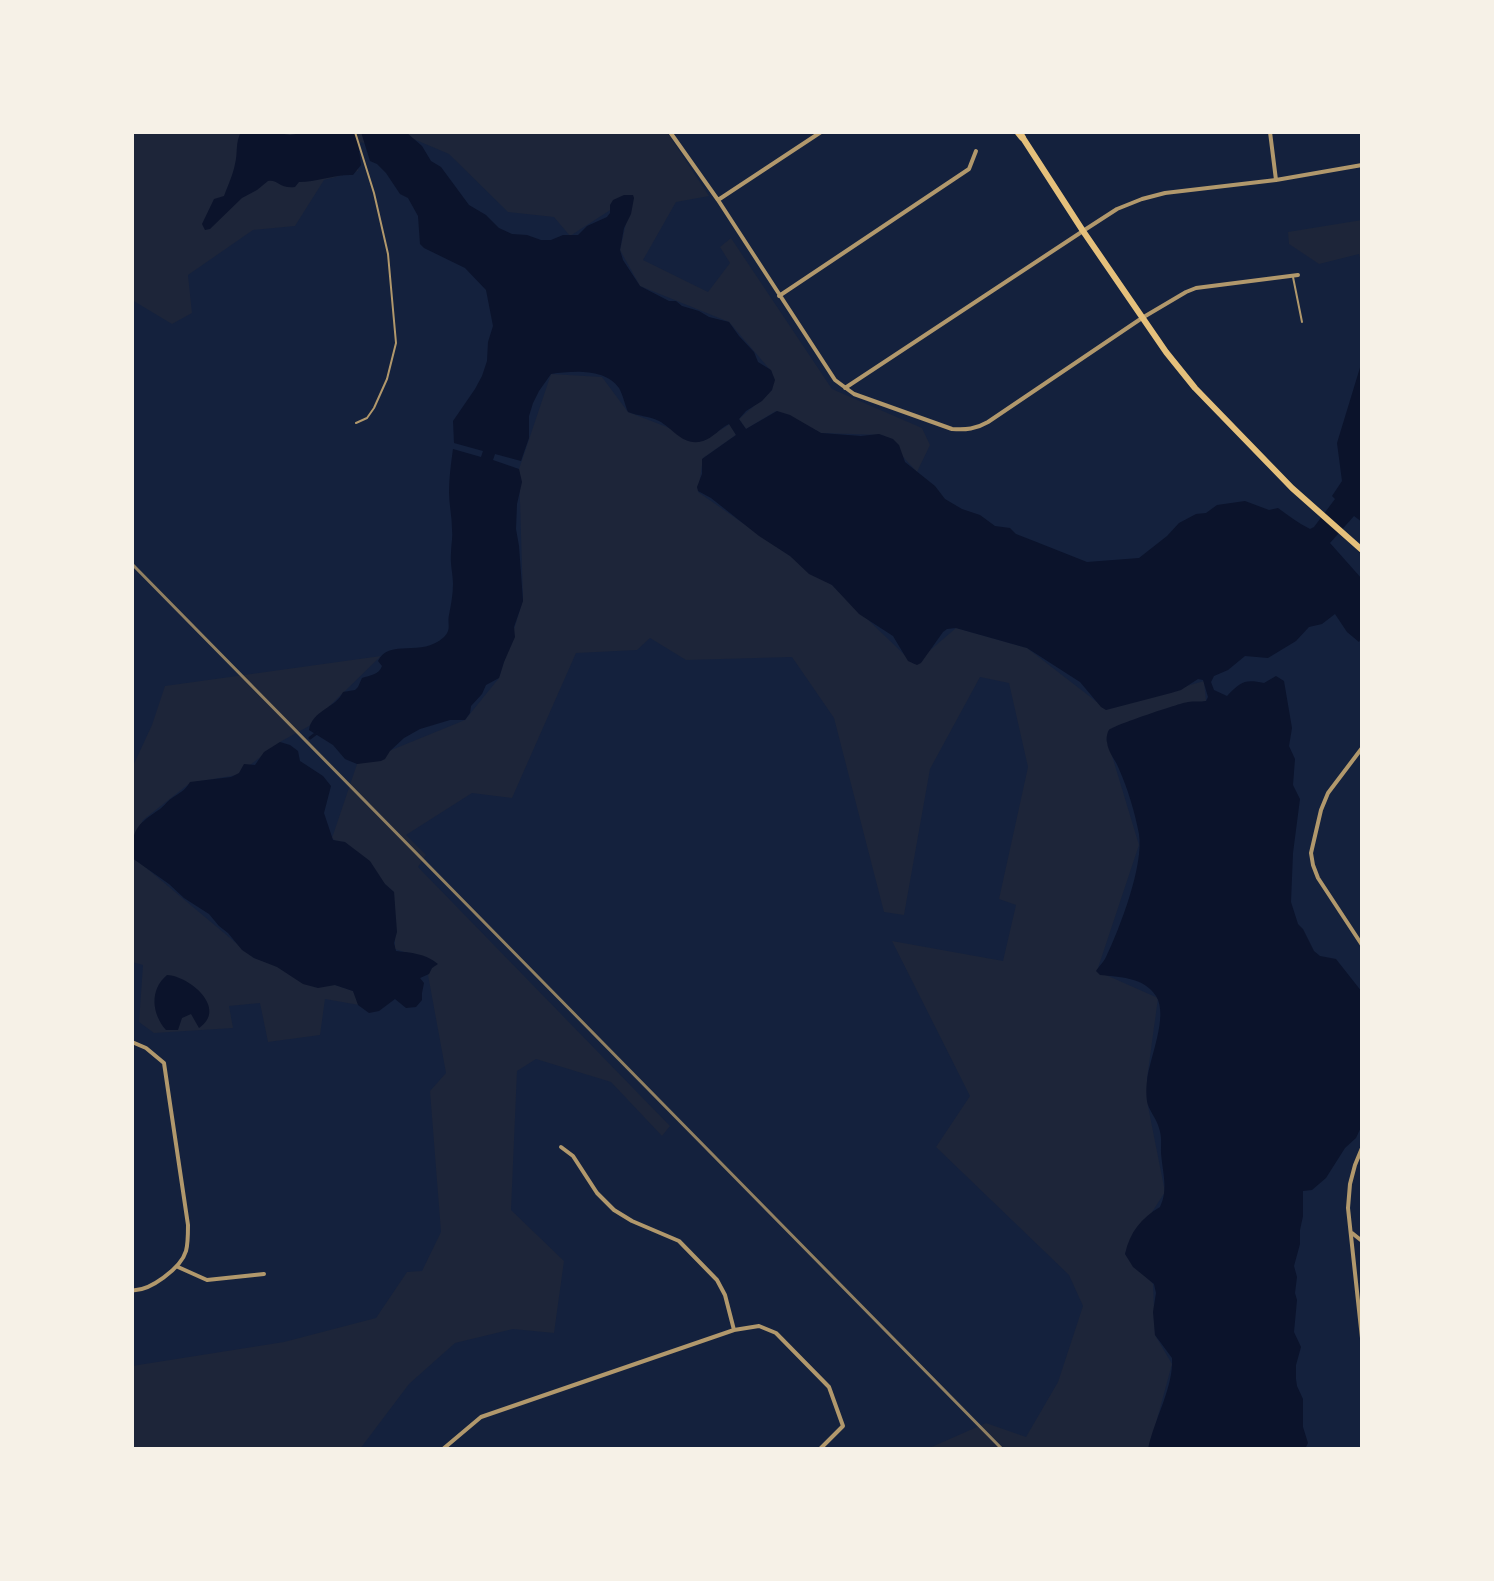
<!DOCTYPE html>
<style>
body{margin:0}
#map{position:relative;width:1494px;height:1581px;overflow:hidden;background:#14213d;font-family:Raleway,sans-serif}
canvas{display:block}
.frame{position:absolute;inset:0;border:134px solid #f6f1e7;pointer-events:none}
</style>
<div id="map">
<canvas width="1494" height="1581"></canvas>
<div class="frame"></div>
</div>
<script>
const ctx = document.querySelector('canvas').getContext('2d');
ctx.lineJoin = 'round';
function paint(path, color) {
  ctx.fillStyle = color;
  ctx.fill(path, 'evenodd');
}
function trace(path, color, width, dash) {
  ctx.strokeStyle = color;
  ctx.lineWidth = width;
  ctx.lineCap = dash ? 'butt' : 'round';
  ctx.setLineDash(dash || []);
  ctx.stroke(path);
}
paint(new Path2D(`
 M132 132H365L371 144 358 142V171L324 180 295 226 253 230 188 275 192 313 172 324 132 300Z
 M397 132H667L709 196 676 202 643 260 708 292 730 263 720 247 731 238 832 389 922 428 930 445 917 472 883 435 821 433 776 411 746 429 739 419 772 390V372L729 322 640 286 620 250 632 196 570 236 554 217 508 212 449 154Z
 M1362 220V266L1359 254 1319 264 1289 244 1288 232Z
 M551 374 602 377 628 412 703 441 730 424 736 435 703 458 698 492 832 585 914 664 956 628 1027 648 1106 709 1204 681 1206 701 1107 739 1139 845 1097 971 1158 998 1147 1079 1148 1106 1165 1192 1125 1254 1153 1284 1155 1335 1172 1364 1149 1449H927L986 1423 1026 1437 1058 1382 1083 1306 1069 1275 936 1147 970 1096 892 941 1003 961 1016 905 999 899 1028 767 1009 683 980 677 930 769 904 915 884 912 834 718 792 657 686 660 650 638 637 650 576 653 512 798 472 793 406 835 426 855 418 867 670 1126 662 1136 611 1082 536 1059 517 1071 511 1210 564 1261 554 1333 513 1329 455 1343 409 1384 360 1449H132V1366L284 1342 376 1318 407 1272 422 1271 441 1232 430 1091 446 1073 428 975 435 962 395 949 394 892 332 838 357 764 465 720 499 678 523 600 519 469Z
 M381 656 309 726 280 742 237 775 190 783 143 820 132 843V768L152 725 165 686Z
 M132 856 254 958 353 991 359 1005 325 999 320 1035 268 1042 260 1003 229 1006 233 1028 154 1033 139 1022 143 965 132 962Z`), '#1d2539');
paint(new Path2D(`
 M241 132H272L290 135 308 132H353L358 142 361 165 353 175C336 174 317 182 299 182L295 187C279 189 278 179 268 181L257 190 242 198 210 229 205 230 202 224 214 199 224 196C228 185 233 175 235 164 238 153 235 143 241 132Z
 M361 132H406L422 146 431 161 441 167 469 205 486 215 499 228 512 234 527 235 541 240H551L563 235H578L587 226 607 217 610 213V205L613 200 624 195H633L634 198 631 214 624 228 620 250 623 260 640 286 669 301H676L682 306 699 311 709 317 729 322 739 336 754 352 758 362 771 370 775 380 772 390 762 401 746 411 739 419 746 429 777 411 790 415 821 433 861 436 879 434 893 439 899 445 905 462 935 486 945 499 962 509 980 515 995 526 1010 528 1016 534 1034 541 1087 562 1139 558 1167 536 1179 523 1196 514 1206 513 1217 505 1245 501 1269 510 1278 508C1288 515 1298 523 1310 529L1314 527 1335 499 1332 496 1342 481 1337 443 1362 361V522L1354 516 1330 543 1362 579V636L1359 642 1347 632 1335 614 1322 624 1309 627 1296 641 1268 658 1245 656 1228 670 1214 676 1211 682 1214 690 1227 696C1241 682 1244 679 1264 683L1276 676 1284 681 1292 728 1289 746 1295 759 1293 785 1300 799 1293 853 1291 902 1298 924 1303 929 1314 951 1320 956 1336 959 1362 992V1125L1356 1138 1345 1148 1326 1178 1312 1190 1303 1191V1216L1300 1230V1244L1294 1266 1297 1277 1295 1293 1297 1300 1294 1332 1301 1347 1296 1365V1379L1297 1386 1303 1399V1427L1308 1443 1305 1449H1148C1154 1420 1174 1386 1172 1358L1155 1335 1153 1312 1156 1293 1154 1284 1133 1267 1125 1254C1130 1232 1141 1218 1160 1207 1169 1189 1162 1171 1161 1152 1161 1143 1162 1137 1159 1128 1157 1120 1151 1113 1148 1105 1146 1100 1146 1087 1147 1081 1149 1059 1169 1016 1156 996 1144 977 1119 977 1100 975L1096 971C1099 966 1104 962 1106 957 1120 928 1144 865 1139 834 1135 813 1128 789 1119 769 1116 760 1108 753 1107 742 1106 740 1107 732 1109 730 1112 726 1180 703 1188 702 1194 701 1200 702 1206 701L1208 697 1203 680 1198 679 1181 690 1171 693 1106 710 1101 707 1080 682 1027 648 956 628 947 629 943 632 921 663 917 665 908 661 893 636 859 614 832 585 809 574 790 556 759 536 711 498 698 491 697 487 702 474V459L736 435 729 424C720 428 713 438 703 441 683 447 674 429 659 421 649 416 638 416 628 412 625 405 623 395 619 388 605 368 572 371 551 374L539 391 533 403 529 416V438L521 461 495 454 493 460 519 469 522 482 517 504 516 529 519 546 523 601 514 627 515 637 504 662 499 678 486 685 482 694 471 706 470 713 465 720H450L420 729 404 738 390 751 385 759 381 761 357 764 345 759 333 745 309 730C312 710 336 708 343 692L355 690 358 687 362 678C370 675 379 675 382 666L378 661C389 638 422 658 444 637 452 629 447 624 449 615 451 605 453 594 453 584 453 574 450 564 451 553 451 545 453 537 452 529 452 517 449 504 449 492 449 478 451 463 453 449L481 457 483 451 454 443 453 421 475 389 482 376 487 361 488 342 493 326 486 290 465 268 424 248 420 244 418 216 408 198 400 194 386 173 377 164 370 161Z
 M280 742 290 745 298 751 300 761 323 776 331 786 324 813 333 840 345 842 370 861 385 884 394 892 397 932 394 943 396 951C412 953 424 953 438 964L432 968 429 974 420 978 424 983 422 993V1000L416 1007 406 1008 395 999 379 1011 369 1013 358 1005 353 991 335 985 318 988 303 984 277 967 254 958 242 950 228 933 219 926 209 914 184 898 169 884 132 858C132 831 135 826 157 811 163 808 166 802 172 798 179 793 185 791 190 782L231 777 239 773 244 764 255 765 264 752Z
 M167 975C190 976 228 1009 199 1028L191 1014 182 1018 178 1030H166C152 1014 149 990 167 975Z`), '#0b132b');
trace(new Path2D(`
 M310 738 318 732`), '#0b132b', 3);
trace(new Path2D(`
 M355 132 374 193 388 254 396 343 387 379 374 408 367 418 356 423
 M1293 277 1302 322`), '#b1986c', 2);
trace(new Path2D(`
 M670 132 718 200 835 380 854 394 952 429C966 430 976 429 988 422L1142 318 1186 292 1196 288 1298 275
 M1270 132 1276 180
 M718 200 821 132
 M779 296 969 169 976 151
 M845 388 1083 231 1117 209 1142 199 1165 193 1276 180 1362 165
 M1362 748 1328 793 1321 810 1311 853 1313 865 1318 878 1362 945
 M132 1042 146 1048 164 1063 188 1225C188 1233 188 1244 186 1251 181 1268 149 1292 132 1290
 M561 1147 573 1156 597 1193 614 1210 632 1221 679 1241 717 1280 725 1295 734 1330
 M1362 1148 1355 1165 1350 1184 1348 1208 1362 1338
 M1352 1233 1362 1241
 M178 1267 207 1280 264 1274
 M443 1449 481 1417 734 1330 759 1326 776 1333 829 1387 843 1426 820 1449`), '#b1986c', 4);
trace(new Path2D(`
 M1021 135 1083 231 1166 352 1195 388 1292 488 1362 550`), '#e5c07b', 6);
trace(new Path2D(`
 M1018 132 1022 137`), '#e5c07b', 7);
trace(new Path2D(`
 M132 564 1002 1449`), '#918062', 3);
</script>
